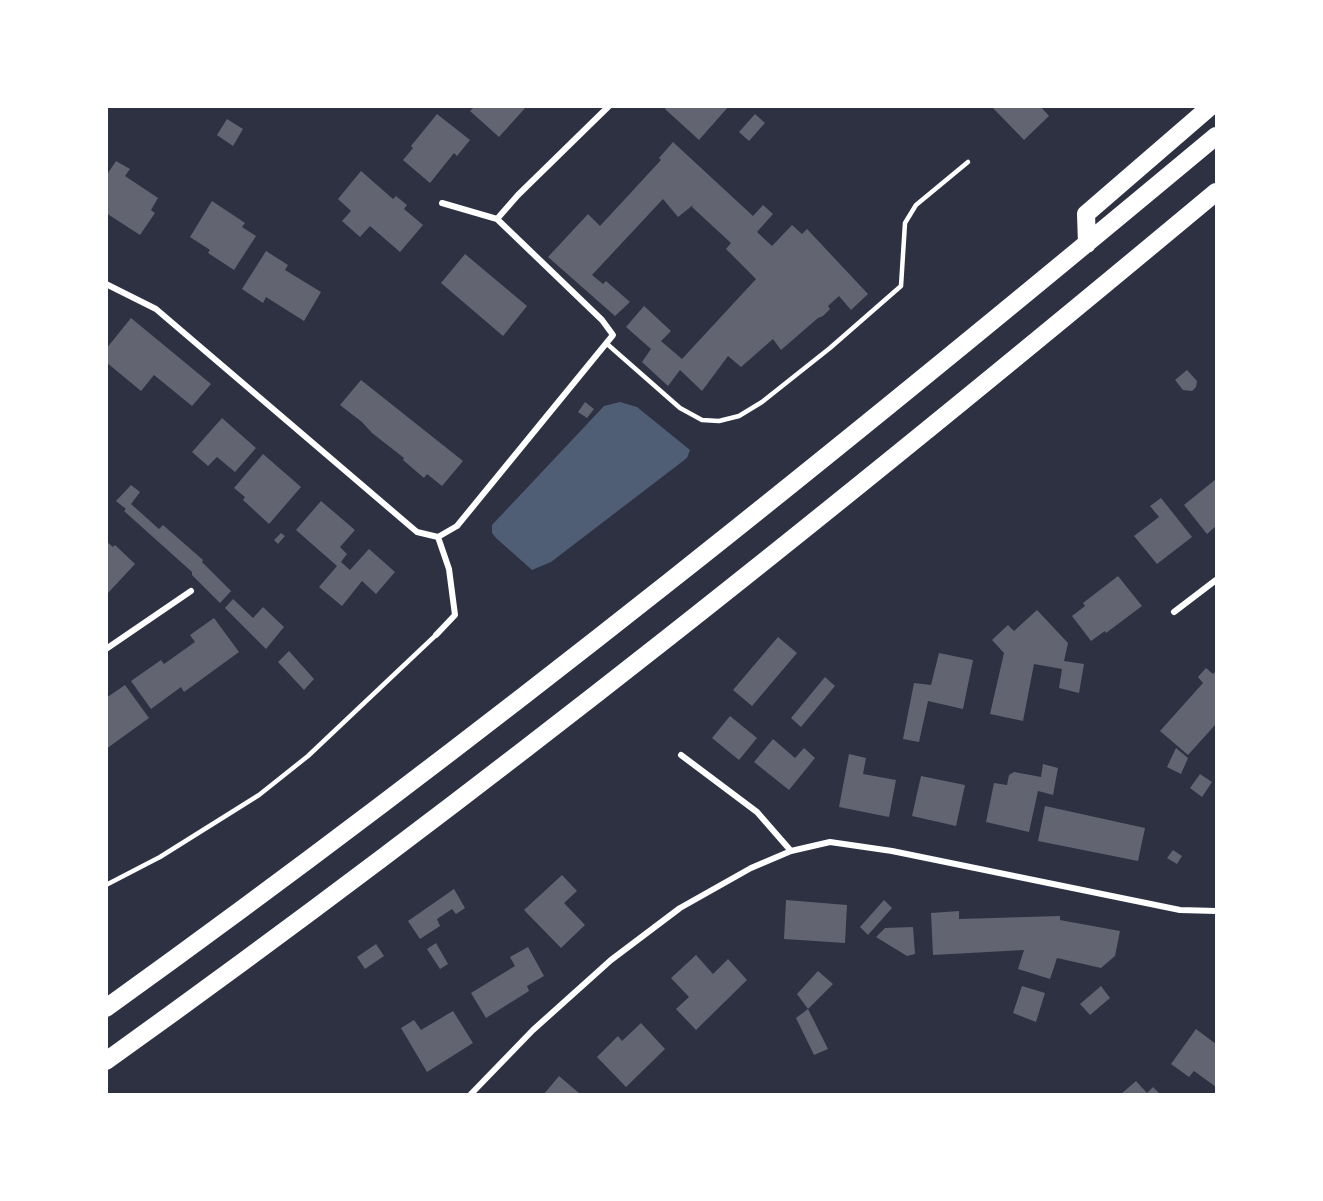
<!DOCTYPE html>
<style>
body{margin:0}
#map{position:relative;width:1323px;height:1201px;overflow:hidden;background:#2d3142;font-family:Inter,sans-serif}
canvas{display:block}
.frame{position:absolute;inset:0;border:108px solid #fff;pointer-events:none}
</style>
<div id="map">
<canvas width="1323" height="1201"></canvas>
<div class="frame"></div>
</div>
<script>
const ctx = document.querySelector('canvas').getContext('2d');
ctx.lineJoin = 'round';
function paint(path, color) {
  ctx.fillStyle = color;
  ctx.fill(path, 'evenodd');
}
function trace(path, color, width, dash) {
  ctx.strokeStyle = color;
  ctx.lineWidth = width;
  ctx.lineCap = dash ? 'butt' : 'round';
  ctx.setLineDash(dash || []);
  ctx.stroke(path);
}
paint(new Path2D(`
 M620 402 637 407 690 450 687 458 551 562 532 570 496 538 492 533V525L604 406Z`), '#4f5d75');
paint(new Path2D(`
 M475 106H527L499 137 470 111Z
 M667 106H729L699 140 665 109Z
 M991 106H1040L1049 116 1024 140Z
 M437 114 470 140 457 156 454 153 430 183 403 160 413 148 411 146Z
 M755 114 765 123 749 141 739 132Z
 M227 119 243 129 233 146 217 135Z
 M673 142 753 216 763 205 773 214 757 232 772 246 792 225 802 234 807 229 868 294 851 310 839 296 828 306 830 309 823 316 818 318 781 350 773 339 741 367 728 356 702 391 680 370 668 386 642 362 651 349 626 327 644 306 671 331 661 341 682 359 756 279 726 249 731 243 692 207 693 205 678 217 663 199 592 275 603 284 606 281 630 302 615 316 548 257 588 214 600 226 661 160 659 158Z
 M116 161 130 169 125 176 158 198 151 210 155 213 140 235 106 213V176Z
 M361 171 393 199 396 196 407 205 404 209 423 225 400 252 370 226 360 237 342 221 351 211 338 199Z
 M212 201 245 223 242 227 256 236 234 270 208 253 210 250 190 237Z
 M266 251 288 265 285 270 321 292 304 321 266 297 263 303 242 289Z
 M465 254 527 306 503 336 441 283Z
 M131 318 211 384 192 406 154 375 141 391 106 362V349Z
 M1187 370 1197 381 1196 387 1192 391 1183 390 1175 380Z
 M361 380 463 461 442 486 427 474 424 478 403 460 404 458 372 433 362 422 340 405Z
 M585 402 594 409 587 418 578 412Z
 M222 418 256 448 235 472 217 457 208 466 192 452Z
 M263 454 301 487 269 524 243 500 245 497 234 488Z
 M1216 479V526L1207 534 1184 505Z
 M131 485 140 492 131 504 159 529 163 525 203 560 202 562 231 591 220 603 192 575V572L124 511 126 509 116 501Z
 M1161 498 1192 537 1157 564 1134 536 1159 517 1150 506Z
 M321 501 355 530 340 547 347 554 341 562 350 570 369 549 395 572 376 594 362 581 342 606 319 587 337 566 296 530Z
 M281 533 285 536 278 544 274 540Z
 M106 541 113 547 115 545 135 564 108 593Z
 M1118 576 1142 606 1106 633 1105 631 1091 641 1072 616 1085 606 1083 603Z
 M233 599 253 618 263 607 284 627 266 649 225 608Z
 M1037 610 1068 643 1064 661 1084 664 1079 693 1059 688 1062 669 1034 664 1023 721 990 714 1004 653 992 640 1008 625 1014 631Z
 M214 618 239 652 184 692 181 687 151 709 131 681 161 660 164 664 195 642 190 635Z
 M778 637 797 653 752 706 733 690Z
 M289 651 314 679 304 690 278 662Z
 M939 653 973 660 963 709 928 701 919 742 903 739 914 683 931 685Z
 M1206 668 1213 674 1216 671V724L1188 755 1160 731 1203 683 1198 677Z
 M825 677 835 686 801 727 791 718Z
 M125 685 149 718 106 749V696H109Z
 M730 716 757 738 739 760 712 738Z
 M773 739 795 758 804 748 815 758 789 790 754 762Z
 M1176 748 1188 758 1181 774 1167 767Z
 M849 754 866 758 863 774 896 780 889 817 839 807Z
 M1043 764 1058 768 1053 795 1038 791 1029 832 986 822 994 783 1007 785 1009 775 1014 772 1041 777Z
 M1200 774 1212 782 1202 797 1190 788Z
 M921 776 965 785 956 826 912 816Z
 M1045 806 1145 828 1138 861 1038 841Z
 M1173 850 1182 856 1177 864 1167 858Z
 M562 875 577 891 564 903 585 925 561 948 524 910Z
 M454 889 465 908 456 914 452 909 437 919 440 926 420 939 408 921Z
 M786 900 847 905 845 943 784 939Z
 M884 900 892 908 868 935 860 927Z
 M959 911V919L1060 916V920L1120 931 1115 956 1101 968 1057 958 1050 979 1018 969 1024 950 933 955 931 913Z
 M913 927 915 954 907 956 876 937 885 928Z
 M436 943 448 964 440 969 427 949Z
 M376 944 384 956 365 969 357 957Z
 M528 947 544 976 527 986 529 991 486 1018 471 993 515 966 510 957Z
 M696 955 713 974 728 959 747 980 696 1030 676 1009 689 997 671 978Z
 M818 971 833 984 808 1009 797 994Z
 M1022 986 1045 993 1036 1022 1013 1013Z
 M1101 986 1110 998 1090 1015 1080 1004Z
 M808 1009 828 1049 814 1055 796 1018Z
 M453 1011 473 1043 427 1072 401 1028 414 1020 421 1030Z
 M641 1023 665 1049 626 1087 597 1057 618 1036 622 1041Z
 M1196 1029 1216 1044V1087L1194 1071 1189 1077 1171 1064Z
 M559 1076 580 1094H544Z
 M1136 1081 1147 1093 1153 1087 1160 1094H1121Z`), '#626471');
trace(new Path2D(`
 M606 343 680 408 702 420 719 421 739 416 762 402 830 348 901 286 905 223 916 205 968 162
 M106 885 160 857 259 795 308 756 436 635`), '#fff', 4.5);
trace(new Path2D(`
 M497 219 518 195 609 106
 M106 284 156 309 417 532 438 537 449 569 455 615 436 635
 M438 537 457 526 613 335 602 320 497 219 442 203
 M1174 612 1216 580
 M106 649 191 591
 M681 755 757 812 791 851
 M471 1094 533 1030 611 960 680 908 751 868 791 851 830 842 892 851 1180 910 1216 911`), '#fff', 6);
trace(new Path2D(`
 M1087 244 1086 214 1211 106
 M106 1008C489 733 855 437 1216 136
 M106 1061C489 787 855 493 1216 192`), '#fff', 18);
</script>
